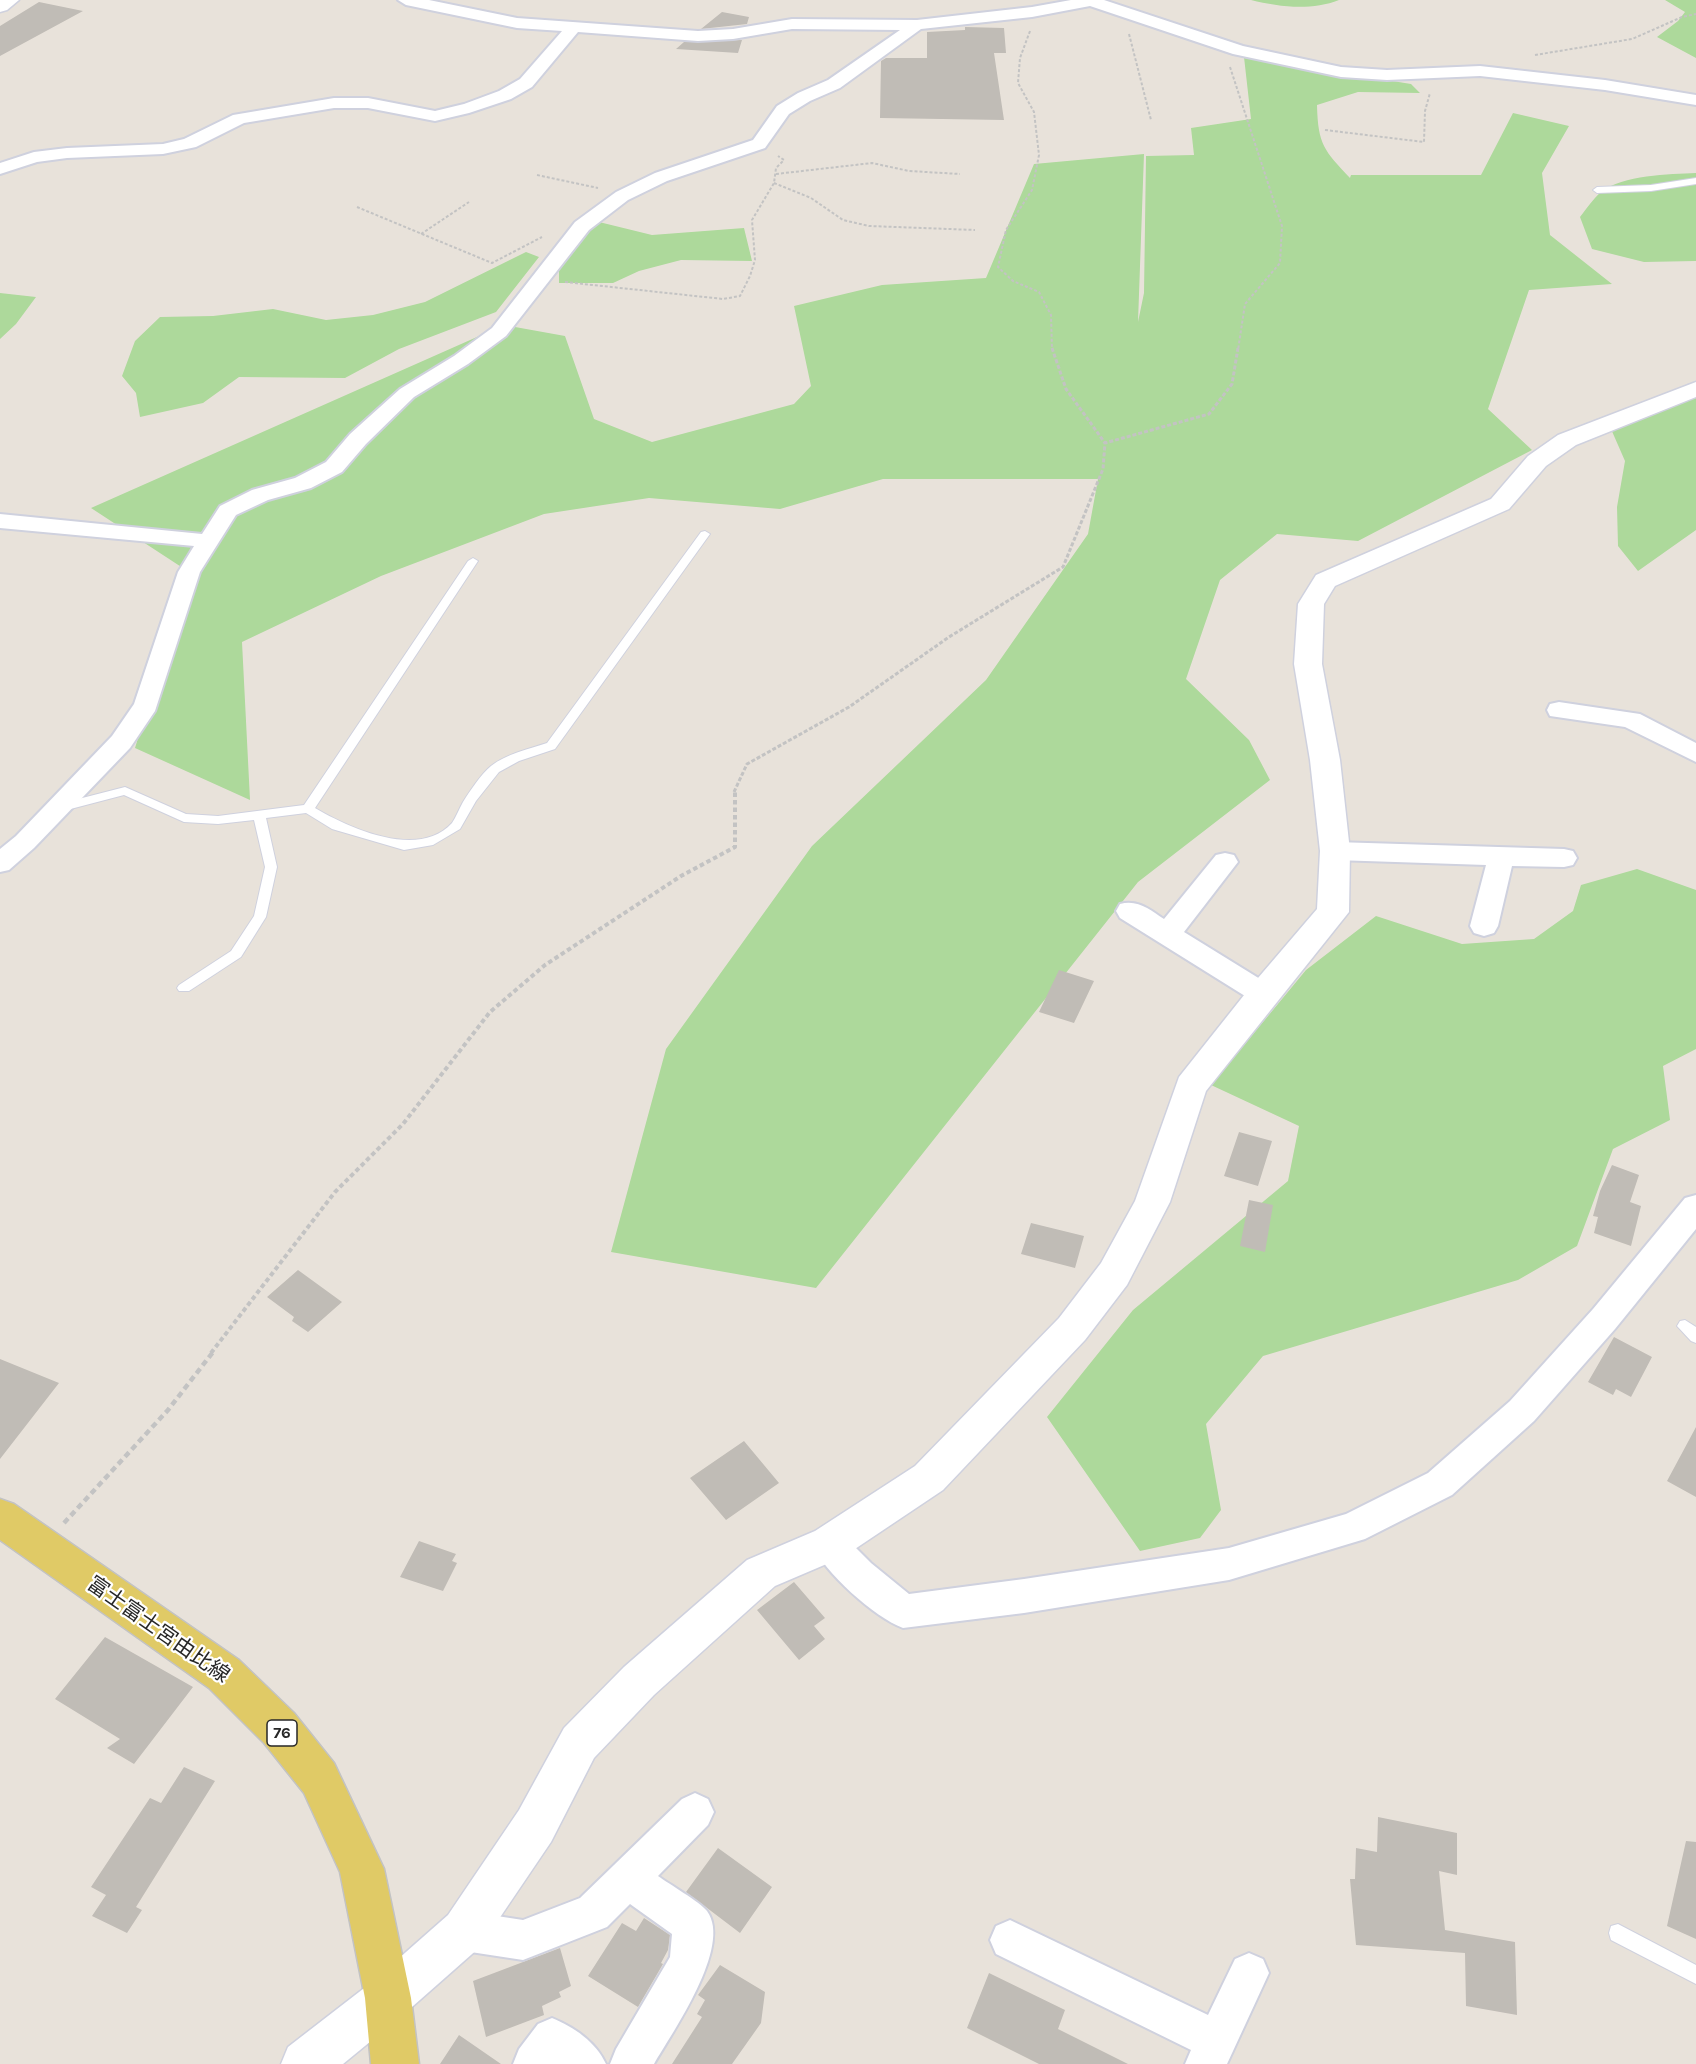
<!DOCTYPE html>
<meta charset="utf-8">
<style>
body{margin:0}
canvas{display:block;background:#e8e2da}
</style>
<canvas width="1696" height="2064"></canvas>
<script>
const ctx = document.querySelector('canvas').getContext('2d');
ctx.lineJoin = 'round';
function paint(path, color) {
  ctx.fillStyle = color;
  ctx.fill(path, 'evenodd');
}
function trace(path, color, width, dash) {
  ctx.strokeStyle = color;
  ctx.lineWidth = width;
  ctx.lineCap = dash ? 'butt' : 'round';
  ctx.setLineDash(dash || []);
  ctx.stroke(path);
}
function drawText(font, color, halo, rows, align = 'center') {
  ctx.font = font + ' Karla,"Noto Sans JP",sans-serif';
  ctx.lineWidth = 4.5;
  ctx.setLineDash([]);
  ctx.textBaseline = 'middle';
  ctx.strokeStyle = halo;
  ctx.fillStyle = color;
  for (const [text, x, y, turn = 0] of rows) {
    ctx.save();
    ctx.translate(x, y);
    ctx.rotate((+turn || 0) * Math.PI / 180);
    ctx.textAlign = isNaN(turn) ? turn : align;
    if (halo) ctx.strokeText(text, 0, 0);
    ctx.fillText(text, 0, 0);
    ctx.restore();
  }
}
paint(new Path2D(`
 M1251 0H1339C1311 11 1279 7 1251 0Z
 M1665 0H1696V58L1657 37 1678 21 1685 12Z
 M1244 57 1411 84 1420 93 1358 92 1317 105C1318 145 1324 150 1350 178L1351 175H1481L1513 113 1569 126 1542 173 1550 235 1612 284 1529 290 1488 409 1532 450 1358 541 1277 534 1220 580 1186 679 1249 740 1270 780 1138 882 816 1288 611 1252 666 1049 812 846 986 680 1088 534 1098 479H883L780 509 649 498 544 514 381 576 242 642 250 800 135 748 189 572 91 508 504 325 565 336 594 419 652 442 794 404 811 386 794 306 882 285 986 278 1034 164 1144 154 1138 322 1144 293 1146 156 1194 155 1191 128 1251 119Z
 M1696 173V261L1644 262 1592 249 1580 217C1586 209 1593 199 1601 192 1623 175 1669 174 1696 173Z
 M599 222 652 235 744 228 752 261 681 260 639 271 613 283H559V262Z
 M526 252 539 257 496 312 399 349 345 378 239 377 203 403 140 417 136 393 122 376 135 341 160 317 213 316 273 309 326 320 373 315 425 302Z
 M0 293 36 297 16 324 0 339Z
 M1696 389V530L1638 571 1618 546 1617 507 1625 461 1611 429Z
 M1637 869 1696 890V1049L1663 1066 1670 1120 1613 1149 1577 1246 1518 1280 1263 1356 1206 1424 1221 1510 1200 1538 1140 1551 1047 1417 1133 1310 1288 1181 1299 1126 1211 1085 1306 970 1376 916 1462 944 1534 939 1573 911 1581 885Z`), '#add99b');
paint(new Path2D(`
 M39 2 83 11 0 56V26Z
 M722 12 749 17 747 24 701 29Z
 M965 27 1004 28 1006 53H994L1004 120 880 118 881 61 886 58H927V32L965 30Z
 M742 40 738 53 676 49 684 42Z
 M1059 970 1094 981 1074 1023 1039 1012Z
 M1239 1132 1272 1141 1258 1186 1224 1176Z
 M1612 1165 1639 1175 1630 1202 1641 1206 1631 1246 1594 1233 1598 1217 1593 1216 1600 1191Z
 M1249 1200 1273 1205 1265 1252 1240 1246Z
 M1031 1223 1084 1236 1075 1268 1021 1254Z
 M298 1270 342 1302 308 1332 292 1321 294 1317 267 1297Z
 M1614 1337 1652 1357 1631 1397 1616 1389 1613 1395 1588 1382Z
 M0 1359 59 1383 0 1459Z
 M1696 1427V1497L1667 1481Z
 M744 1441 779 1483 726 1520 690 1478Z
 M419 1541 456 1554 452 1561 457 1563 443 1591 400 1577Z
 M794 1582 825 1618 814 1626 825 1639 799 1660 757 1610Z
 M105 1637 193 1687 134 1764 107 1748 120 1739 55 1699Z
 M184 1767 215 1781 136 1907 142 1910 127 1933 92 1916 106 1895 91 1887 150 1798 161 1803Z
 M1378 1817 1457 1833V1875L1439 1871 1445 1930 1515 1942 1517 2015 1466 2006 1465 1953 1356 1945 1350 1879H1355L1356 1848 1377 1852Z
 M1686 1841 1696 1842V1939L1667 1926Z
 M718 1848 772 1887 740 1933 686 1892Z
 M644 1918 670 1935 668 1950 661 1963 663 1964 638 2007 588 1976 622 1923 636 1931Z
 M560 1948 571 1986 559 1992 561 1997 542 2006 544 2015 486 2037 473 1981Z
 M720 1965 765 1992 761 2023 732 2064H672L702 2017 697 2014 705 2000 698 1995Z
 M989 1973 1065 2010 1058 2029 1128 2064H1039L967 2028Z
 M459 2035 501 2064H440Z`), '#c0bcb6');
const service = new Path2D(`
 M1696 178V184L1651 191 1597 193 1593 190 1597 187 1651 185Z
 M705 531 710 534 555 749 519 761 499 772 476 801 460 829 433 845 404 850 332 829 306 813 266 818 277 867 266 917 241 957 189 991H179L177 988 179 985 231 951 254 916 265 867 254 820 218 824 184 822 124 795 59 812 53 808 55 805 125 787 186 814 218 816 304 805 468 561 473 558 478 561 315 808C349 828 419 860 452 823 456 817 459 809 463 802 470 791 481 774 491 766 506 754 529 749 547 743L701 532Z
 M1685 1320 1696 1327V1343L1691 1341 1677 1326 1680 1321Z
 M1618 1924 1696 1965V1984L1611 1940 1609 1933 1611 1926Z`);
const minor = new Path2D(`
 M398 0H429L517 18 698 31 733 29 792 19 917 20 1032 7 1071 0H1104L1243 46 1341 67 1387 70 1480 66 1605 80 1696 95V105L1605 90 1480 76 1387 80 1341 77 1233 54 1090 6 1032 17 921 29 840 88 810 101 789 114 765 148 667 181 628 200 589 230 506 336 468 364 414 397 366 444 342 472 311 488 268 500 236 515 200 572 155 711 130 748 34 848 9 870 0 872V849L16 836 112 736 134 704 178 572 194 546 0 528V514L202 534 220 506 252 490 295 478 326 462 350 434 400 389 454 356 492 328 575 222 616 192 655 173 753 140 777 106 798 93 828 80 900 30 792 29 733 39 698 41 578 32 532 87 511 99 469 113 435 121 368 108H334L244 123 196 147 163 154 67 158 37 162 0 174V163L34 152 67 148 163 144 184 139 233 115 334 98H368L435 111 464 104 499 91 520 79 562 31 517 28 406 5Z
 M1559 702 1640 714 1696 743V762L1625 727 1550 716 1547 710 1550 704Z
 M1335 842 1564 849 1573 851 1577 858 1573 865 1564 867 1512 866 1498 926 1494 933 1484 936 1474 933 1470 926 1486 865 1335 860 1326 857 1322 851 1326 845Z
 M1225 853 1234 855 1238 862 1184 932 1273 987 1277 994 1273 1001 1263 1004 1253 1001 1120 918 1116 911 1120 904C1138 899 1150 910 1164 919L1216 855Z
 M1696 1195V1229L1615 1329 1534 1421 1452 1495 1365 1539 1229 1580 1024 1613 903 1628C874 1617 824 1572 812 1544L817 1533 829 1528 841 1533 871 1563 909 1594 1024 1579 1229 1548 1346 1514 1428 1473 1510 1401 1593 1309 1685 1198Z
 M695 1793 708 1799 714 1812 708 1825 658 1876C669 1884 700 1902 707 1911 733 1946 672 2033 654 2064H610L616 2049 670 1957 672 1934 630 1904 607 1927 523 1960 464 1951 450 1945 444 1931 450 1917 464 1911 523 1920 580 1898 682 1799Z
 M1010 1920 1208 2015 1235 1959 1249 1953 1263 1959 1269 1973 1227 2064H1185L1191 2050 996 1954 990 1940 996 1926Z
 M552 2018C574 2027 596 2042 606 2064H513L519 2049 538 2024Z`);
const tertiary = new Path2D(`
 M0 0H19L7 10 0 12Z
 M1696 382V397L1576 445 1546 466 1509 509 1335 586 1324 604 1322 664 1340 760 1350 851 1349 912 1206 1091 1170 1202 1127 1285 1085 1340 943 1490 843 1557 775 1586 654 1695 594 1758 551 1842 480 1947 404 2014 343 2064H281L288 2047 372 1982 448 1915 519 1810 564 1728 624 1667 747 1560 815 1531 915 1466 1059 1318 1101 1263 1135 1201 1179 1077 1252 985 1317 909 1320 851 1310 760 1294 664 1298 604 1316 575 1491 499 1528 456 1558 435Z`);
const primary = new Path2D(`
 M0 1499 14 1504 239 1660 294 1713 334 1763 384 1869 411 1998 419 2064H371L365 1998 340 1872 304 1793 264 1743 209 1688 0 1540Z`);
trace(service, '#cfd1de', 2);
trace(minor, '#cfd1de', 4);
trace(tertiary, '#cfd1de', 3);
trace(primary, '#c3c3c3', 3);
trace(new Path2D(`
 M1030 31 1020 58 1018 83 1034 112 1039 155 1032 190 1006 230 998 267 1013 281 1039 292 1051 315 1052 350
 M1129 34 1151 120
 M1535 55 1632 39 1682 17 1696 14
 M1230 67 1282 226 1280 263 1245 304 1238 350
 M1325 130 1424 142 1425 111 1430 93
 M776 174 872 163 909 171 960 174
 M537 175 598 188
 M774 183 811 198 843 220 869 226 975 230
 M357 207 492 263 542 237
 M421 234 469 202
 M565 282 723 299 740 296 750 276 755 260 752 220 774 183 776 168 784 160 778 156`), '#c3c3c3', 2, [3, 2]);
trace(new Path2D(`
 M1052 348 1066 389 1105 443
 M734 792 747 764 849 707 949 637 1063 567 1103 469 1105 443 1209 414 1232 384 1238 348`), '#c3c3c3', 3, [4, 2]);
trace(new Path2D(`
 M211 1353 335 1192 403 1124 490 1012 545 965 681 876 735 847V791`), '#c3c3c3', 4, [4.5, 3]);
trace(new Path2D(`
 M64 1523 168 1410 213 1352`), '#c3c3c3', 4.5, [6, 4]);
paint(service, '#fff');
paint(minor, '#fff');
paint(tertiary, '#fff');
paint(primary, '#e0ca66');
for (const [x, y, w] of [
 [282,1733,30]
]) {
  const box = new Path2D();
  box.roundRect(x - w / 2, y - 13, w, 26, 4.5);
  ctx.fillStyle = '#fff';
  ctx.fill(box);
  trace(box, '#272727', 1.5);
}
drawText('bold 16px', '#272727', null, [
 ["76",282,1733]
]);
drawText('21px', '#272727', '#fff', [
 ["富士富士宮由比線",158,1630,35]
]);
</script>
